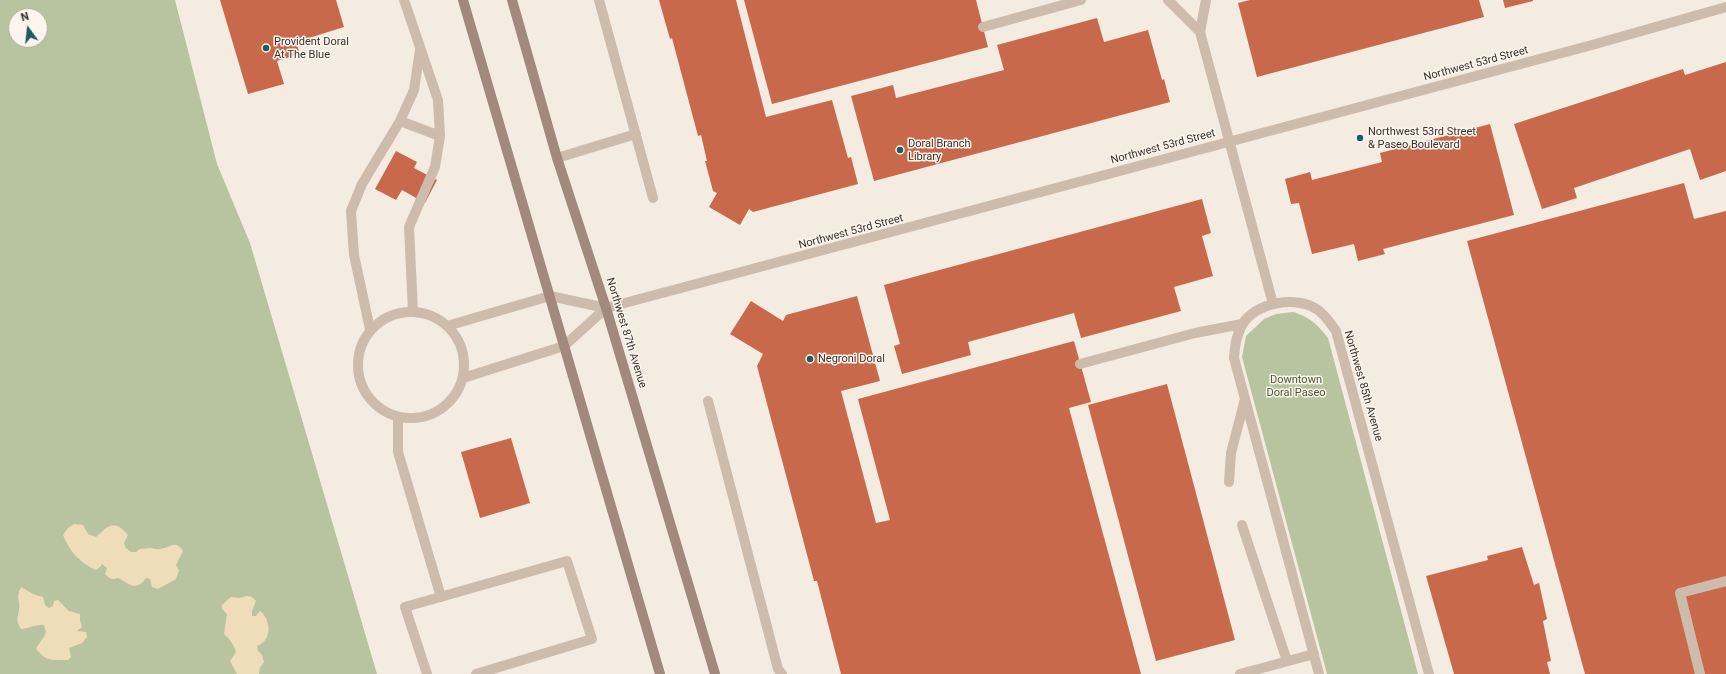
<!DOCTYPE html>
<style>
body{margin:0}
#map{position:relative;width:1726px;height:674px;overflow:hidden;background:#f4ebe1;font-family:Roboto,sans-serif}
canvas{display:block}
.north{position:absolute;left:8px;top:8px;width:40px;height:40px;box-sizing:border-box;background:#fbf5ee;border:1px solid #aea6a0;border-radius:50%;rotate:345deg;font-size:11px;font-weight:700;line-height:16px;text-align:center;color:#3b302b}
.north::after{content:'';display:block;margin:auto;width:14px;height:18px;background:#1f5a5e;clip-path:polygon(50% 0,100% 100%,50% 72%,0 100%)}
</style>
<div id="map">
<canvas width="1726" height="674"></canvas>
<div class="north">N</div>
</div>
<script>
const ctx = document.querySelector('canvas').getContext('2d');
ctx.lineJoin = 'round';
function paint(path, color) {
  ctx.fillStyle = color;
  ctx.fill(path, 'evenodd');
}
function trace(path, color, width, dash) {
  ctx.strokeStyle = color;
  ctx.lineWidth = width;
  ctx.lineCap = dash ? 'butt' : 'round';
  ctx.setLineDash(dash || []);
  ctx.stroke(path);
}
function drawText(font, color, halo, rows, align = 'center') {
  ctx.font = font + ' Roboto,sans-serif';
  ctx.lineWidth = 3;
  ctx.setLineDash([]);
  ctx.textBaseline = 'middle';
  ctx.strokeStyle = halo;
  ctx.fillStyle = color;
  for (const [text, x, y, turn = 0] of rows) {
    ctx.save();
    ctx.translate(x, y);
    ctx.rotate((+turn || 0) * Math.PI / 180);
    ctx.textAlign = isNaN(turn) ? turn : align;
    if (halo) ctx.strokeText(text, 0, 0);
    ctx.fillText(text, 0, 0);
    ctx.restore();
  }
}
paint(new Path2D(`
 M0 0H175L217 164 250 243 377 674H0ZM16 16H40V40H16Z
 M1293 312C1311 318 1316 323 1328 338L1418 674H1327L1242 357 1246 336 1264 319 1276 314Z`), '#b8c4a0');
paint(new Path2D(`
 M74 524 83 525 88 534 96 537C108 526 114 518 128 535L124 543 126 548 131 552H136L140 549C144 549 146 548 150 548 153 548 157 550 160 549 171 548 175 539 183 551L176 565 179 570 176 579 158 589 152 587 150 579 146 578C135 593 129 583 118 578 112 580 110 579 105 574L107 568 102 564 100 567 96 570C80 563 69 551 63 535L68 528Z
 M21 587 33 594 43 597 45 605 49 608 53 606 54 601 58 600 69 611 80 614V620L82 627 77 631 86 632 87 637 82 643 69 648 71 657 68 660C52 660 47 662 36 649 39 642 44 639 46 632L44 625C36 624 29 629 21 629 15 619 18 619 19 610 21 600 15 599 21 587Z
 M247 596 252 597 256 601 252 611V616H256L260 611C268 617 272 631 265 640 264 642 260 645 257 646L258 651 262 655 264 662 260 668 259 674H237L230 661 236 652C234 645 230 639 224 634L227 614 222 609V605L231 597 239 598Z`), '#efdcb8');
paint(new Path2D(`
 M220 0H336L344 27 296 42 300 54 277 61 284 84 248 94Z
 M659 0H736L766 117 832 100 848 158 851 157 858 184 753 212 749 209 740 225 709 207 717 193 713 191 705 161H707L701 135 698 136 672 38 670 39Z
 M744 0H976L988 47 772 104Z
 M1250 0H1479L1484 17 1257 77 1238 3Z
 M1503 0H1533V1L1505 8Z
 M1097 18 1104 42 1148 30 1162 80 1164 79 1170 102 874 181 851 96 893 85 896 98 1004 70 997 45Z
 M1726 62V171L1700 180 1690 149 1574 188 1577 198 1542 209 1514 124 1683 69 1685 75Z
 M1490 124 1514 215 1383 249 1385 254 1358 261 1354 244 1312 254 1299 203 1291 204 1285 179 1310 172 1312 180 1382 162 1380 153Z
 M396 151 417 162 414 168 437 180 425 203 402 190 396 200 375 189Z
 M1684 183 1694 219 1726 211V674H1585L1467 241Z
 M1202 199 1211 233 1202 236 1213 276 1174 287 1181 311 1081 338 1074 313 968 342 971 355 902 374 894 346 900 344 884 285Z
 M857 296 880 381 841 391 876 523 890 520 858 399 1074 341 1091 402 1069 408 1141 674H841L817 581H814L757 366 763 354 730 334 751 301 783 321 786 315Z
 M1167 384 1235 640 1156 661 1088 405Z
 M511 438 530 503 480 518 461 452Z
 M1522 547 1534 585 1539 583 1547 619 1543 621 1551 661 1547 662 1550 674H1454L1426 576 1488 560 1487 556Z`), '#c8694b');
trace(new Path2D(`
 M404 0 438 100 440 136 435 167 409 227 413 312
 M599 0 653 198
 M983 27 1081 0
 M400 121 440 136
 M557 158 636 134
 M370 329 354 255 351 211 362 184 400 121 414 90 420 50
 M1080 364 1195 333 1242 324
 M708 401 778 669 782 674
 M398 417V452L441 597
 M1229 482 1231 453 1245 399
 M1242 525 1287 661
 M427 674 405 607 567 561 592 639 476 674
 M1240 674 1314 654
 M1700 674 1680 593 1726 581`), '#cdbbac', 10);
trace(new Path2D(`
 M1168 0 1200 32
 M1206 0 1200 32 1273 304
 M358 365a53 53 0 1 1 106 0a53 53 0 1 1-106 0Z
 M447 326 550 296
 M463 378 564 346
 M1319 674 1234 358C1235 346 1236 336 1242 325 1255 302 1297 295 1318 310 1326 316 1331 324 1336 331L1429 674`), '#cdbbac', 10);
trace(new Path2D(`
 M550 296 606 308 1592 45 1726 7
 M564 346 606 308`), '#cdbbac', 10);
trace(new Path2D(`
 M463 0 660 674
 M512 0 557 158 606 308 715 674`), '#a18a7d', 10);
for (const [x, y, r, color] of [
 [266,48,4,"#1f5a5e"],
 [1360,138,4,"#1f5a5e"],
 [900,150,4,"#1f5a5e"],
 [810,359,4,"#1f5a5e"]
]) {
  const dot = new Path2D();
  dot.arc(x, y, r, 0, 2 * Math.PI);
  ctx.fillStyle = color;
  ctx.fill(dot);
  trace(dot, '#fbf5ee', 1.5);
}
drawText('11px', '#3b302b', '#fbf5ee', [
 ["Provident Doral",274,42],
 ["At The Blue",274,55],
 ["Northwest 53rd Street",1368,132],
 ["& Paseo Boulevard",1368,145],
 ["Doral Branch",908,144],
 ["Library",908,157],
 ["Negroni Doral",818,359]
], 'left');
drawText('11px', '#3b302b', '#fbf5ee', [
 ["Northwest 53rd Street",1476,64,-15],
 ["Northwest 53rd Street",1163,147,-15],
 ["Northwest 53rd Street",851,232,-15],
 ["Northwest 87th Avenue",626,333,73],
 ["Northwest 85th Avenue",1363,386,74]
]);
drawText('11px', '#4a5a2e', '#fbf5ee', [
 ["Downtown",1296,380],
 ["Doral Paseo",1296,393]
]);
</script>
